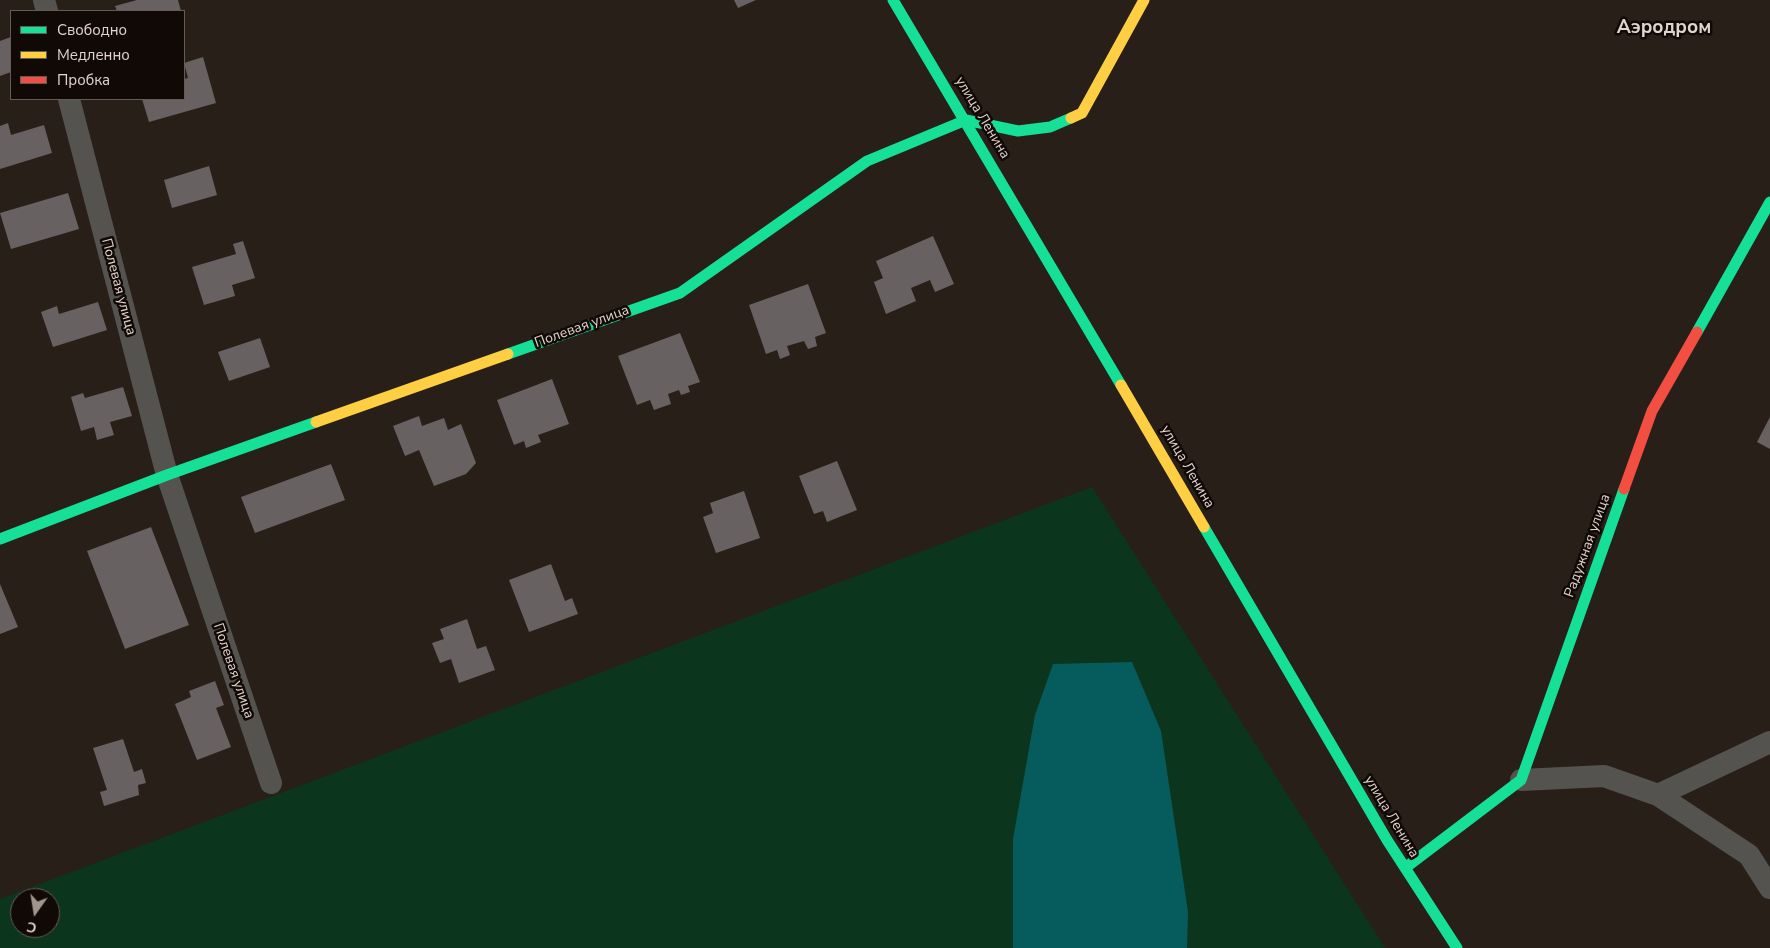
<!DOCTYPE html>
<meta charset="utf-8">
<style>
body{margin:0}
#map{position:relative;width:1770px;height:948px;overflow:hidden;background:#291f19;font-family:"Nunito Sans",sans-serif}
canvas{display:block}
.legend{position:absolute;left:10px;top:10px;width:175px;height:90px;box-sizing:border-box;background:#110906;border:1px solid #645a56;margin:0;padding:6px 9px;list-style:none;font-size:15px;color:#e1d4cd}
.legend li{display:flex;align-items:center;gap:10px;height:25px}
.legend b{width:25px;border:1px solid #645a56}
.north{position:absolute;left:10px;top:888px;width:50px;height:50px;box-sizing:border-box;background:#110906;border:1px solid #645a56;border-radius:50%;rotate:193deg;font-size:14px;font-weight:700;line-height:20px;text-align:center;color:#e1d4cd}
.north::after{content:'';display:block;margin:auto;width:18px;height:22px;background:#a1958e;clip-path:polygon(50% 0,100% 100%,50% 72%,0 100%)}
</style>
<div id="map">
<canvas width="1770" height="948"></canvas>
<ul class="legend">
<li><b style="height:6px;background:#16e098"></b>Свободно</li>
<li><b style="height:6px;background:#ffcf43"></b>Медленно</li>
<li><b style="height:6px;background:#f24e42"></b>Пробка</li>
</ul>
<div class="north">С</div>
</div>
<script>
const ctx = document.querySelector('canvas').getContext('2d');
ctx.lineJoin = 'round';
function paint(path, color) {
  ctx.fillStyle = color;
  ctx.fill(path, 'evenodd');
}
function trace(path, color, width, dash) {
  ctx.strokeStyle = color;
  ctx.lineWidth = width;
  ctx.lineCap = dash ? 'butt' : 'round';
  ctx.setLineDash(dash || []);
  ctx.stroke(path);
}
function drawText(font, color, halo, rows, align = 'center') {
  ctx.font = font + ' "Nunito Sans",sans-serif';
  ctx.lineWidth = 5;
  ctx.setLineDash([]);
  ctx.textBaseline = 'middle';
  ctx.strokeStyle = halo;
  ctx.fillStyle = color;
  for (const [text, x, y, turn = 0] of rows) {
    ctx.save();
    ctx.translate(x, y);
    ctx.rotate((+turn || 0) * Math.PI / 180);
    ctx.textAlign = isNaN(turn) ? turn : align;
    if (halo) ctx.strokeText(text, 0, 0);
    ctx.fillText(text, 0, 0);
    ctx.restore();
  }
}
paint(new Path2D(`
 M1092 487 1385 948H0V899ZM20 898H50V928H20Z`), '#0c351e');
paint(new Path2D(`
 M1132 662 1161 731 1188 912 1187 948H1013V839L1035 715 1053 664Z`), '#065c5c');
paint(new Path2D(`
 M137 0H178L181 11H117L115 6Z
 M734 0H756L738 8Z
 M11 37V72L0 76V41Z
 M203 57 216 103 149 122 142 99H184V79L188 78 184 63Z
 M8 123 11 135 44 125 52 153 0 169V126Z
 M209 166 217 195 172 208 164 180Z
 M68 193 79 229 11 249 0 213Z
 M933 236 954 284 935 292 930 280 911 288 916 301 886 314 874 282 883 278 876 261Z
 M243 241 255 278 232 285 235 296 204 305 192 267 236 254 233 244Z
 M808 284 826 333 815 337 817 346 808 349 804 341 787 346 790 355 780 359 777 350 766 354 749 305Z
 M98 302 107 330 53 347 41 312 57 306 59 314Z
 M680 333 700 382 688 386 690 392 681 395 679 390 668 394 671 404 654 410 650 400 637 405 618 356Z
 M260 338 270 367 229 381 218 352Z
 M552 379 569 424 538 435 541 442 526 448 524 441 514 445 497 400Z
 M123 387 132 416 110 422 114 435 97 440 94 427 81 431 71 397 83 393 85 398Z
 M419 416 422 426 444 418 448 430 461 424 476 463 466 474 434 486 419 450 405 456 393 426Z
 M1770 417V449L1757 442Z
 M837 461 857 510 827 522 823 511 814 514 799 476Z
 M331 464 345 500 255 533 241 497Z
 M744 491 760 538 716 553 703 517 713 513 710 503Z
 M151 527 189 625 125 649 87 551Z
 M551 564 565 601 572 598 578 614 529 632 509 580Z
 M0 584 18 627 0 634Z
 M467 619 477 649 486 646 495 670 459 683 451 659 440 663 432 643 444 639 440 629Z
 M215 681 224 705 216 708 231 747 197 760 175 704 191 697 189 691Z
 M123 739 134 772 142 769 146 783 138 785 139 795 104 806 100 792 107 790 93 748Z`), '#686162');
trace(new Path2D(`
 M44 0 47 11
 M69 99 167 475 271 783
 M1521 780 1604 776 1658 795 1749 855 1770 888
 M1658 795 1770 742`), '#54534f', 22);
trace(new Path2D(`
 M893 0 1121 385
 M1697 332 1770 202
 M508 354 680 293 867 161 966 120 1018 131 1050 127 1071 118
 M1204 527 1387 840 1457 948
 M0 539 167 475 316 422
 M1405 868 1521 780 1624 489`), '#16e098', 11);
trace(new Path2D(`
 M1071 118 1082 113 1144 0
 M1121 385 1204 527
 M316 422 508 354`), '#ffcf43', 11);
trace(new Path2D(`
 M1624 489 1652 411 1697 332`), '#f24e42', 11);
drawText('14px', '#e1d4cd', '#110906', [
 ["улица Ленина",982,118,59],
 ["Полевая улица",118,287,75],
 ["Полевая улица",582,327,-20],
 ["улица Ленина",1187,467,60],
 ["Радужная улица",1588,546,-70],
 ["Полевая улица",233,671,71],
 ["улица Ленина",1391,817,59]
]);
drawText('bold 19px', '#e1d4cd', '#110906', [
 ["Аэродром",1664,28]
]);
</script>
